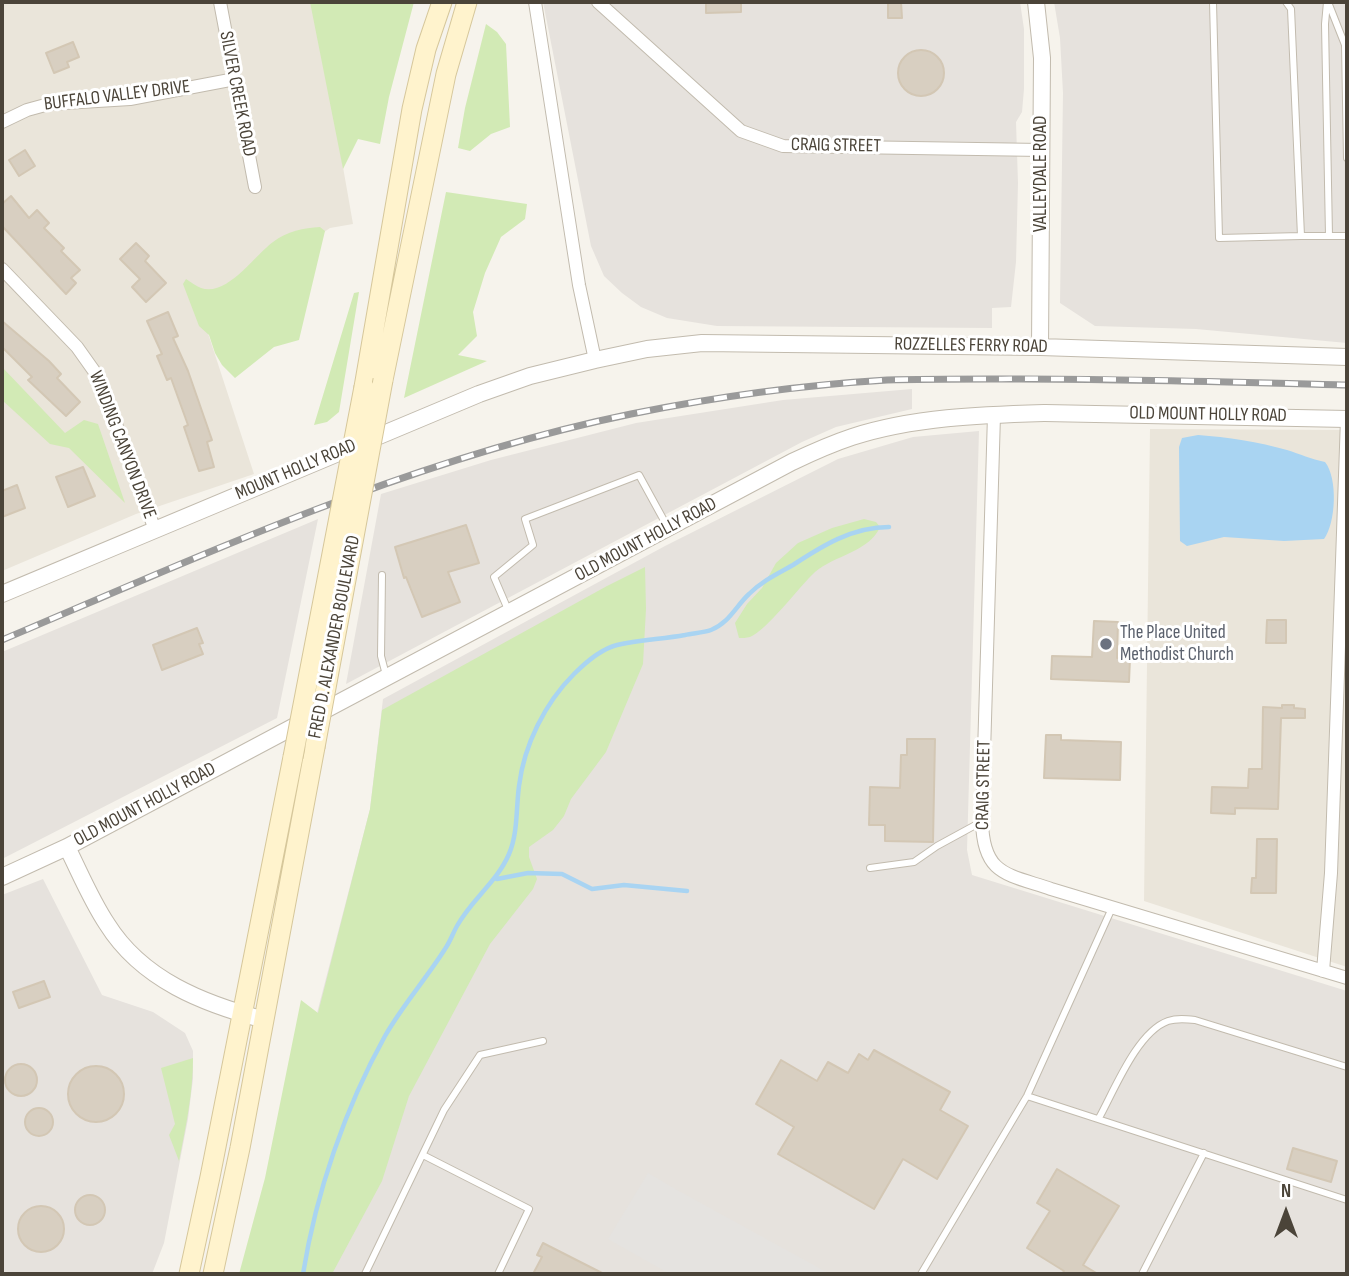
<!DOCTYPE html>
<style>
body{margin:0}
#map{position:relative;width:1349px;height:1276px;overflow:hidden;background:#f6f3ec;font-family:"Sofia Sans Condensed",sans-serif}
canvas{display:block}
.frame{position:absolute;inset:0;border:4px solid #4b4439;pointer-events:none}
.north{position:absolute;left:1251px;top:1178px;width:70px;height:70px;-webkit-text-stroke:5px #fff;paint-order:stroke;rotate:0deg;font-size:19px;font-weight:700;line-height:28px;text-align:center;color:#4b4439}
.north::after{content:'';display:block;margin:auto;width:24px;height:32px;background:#4b4439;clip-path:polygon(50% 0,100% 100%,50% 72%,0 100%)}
</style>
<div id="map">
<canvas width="1349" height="1276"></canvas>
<div class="frame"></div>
<div class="north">N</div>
</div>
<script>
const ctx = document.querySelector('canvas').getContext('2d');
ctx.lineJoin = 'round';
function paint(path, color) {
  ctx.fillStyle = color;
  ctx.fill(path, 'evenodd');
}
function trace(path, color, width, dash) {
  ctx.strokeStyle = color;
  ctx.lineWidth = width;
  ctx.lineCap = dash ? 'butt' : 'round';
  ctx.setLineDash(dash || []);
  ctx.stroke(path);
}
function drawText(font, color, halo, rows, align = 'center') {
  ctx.font = font + ' "Sofia Sans Condensed",sans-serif';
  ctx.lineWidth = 6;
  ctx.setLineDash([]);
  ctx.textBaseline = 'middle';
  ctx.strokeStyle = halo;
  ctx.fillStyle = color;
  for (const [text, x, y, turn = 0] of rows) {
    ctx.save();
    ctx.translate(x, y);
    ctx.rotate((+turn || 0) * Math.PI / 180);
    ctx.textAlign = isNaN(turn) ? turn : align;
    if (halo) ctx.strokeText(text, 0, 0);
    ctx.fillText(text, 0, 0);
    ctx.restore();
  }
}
paint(new Path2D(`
 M2 2H314L353 224 330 228 202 315 254 474 136 514 2 571Z
 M1150 429 1347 430V967L1144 901Z`), '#eae5da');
paint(new Path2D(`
 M543 2H1020L1024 29V89L1022 112 1016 122 1018 183 1016 262 1011 307 992 308V328L717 326 667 318 641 307 622 293 604 276 591 246Z
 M1054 2H1347V343L1196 329 1095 326 1060 303 1063 93 1060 38Z
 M912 389V409L836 427 802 442 346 684 381 494 491 460 636 423 783 400Z
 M979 431 967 850 972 875 1347 991V1274H256L317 1013 370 809 383 699 665 546 838 459 913 437Z
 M318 519 277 718 2 859V652Z
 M43 879 102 995 153 1012 185 1033 193 1051V1079L188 1119 164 1243 152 1274H2V895Z`), '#e6e2dd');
paint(new Path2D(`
 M310 2H414L389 97 380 144 358 139 343 169Z
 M486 24 497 32 506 44 510 127 491 134 470 151 458 148 465 108Z
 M446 192 527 204 525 219 501 237 485 273 473 312 477 336 458 355 487 361 404 398Z
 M320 227 325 231 299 340 274 347 235 378 222 365 215 353 209 335 199 326 183 284 186 279C191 282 196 286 201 288 227 297 254 256 273 242 287 231 304 228 320 227Z
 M359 292 339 412 327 422 314 425 354 293Z
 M2 367 65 433 84 420 98 424 125 503 69 448 50 444 2 400Z
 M864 519 876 522 880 527C869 552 835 555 815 572 800 586 765 632 750 637 746 638 743 638 739 638L735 623 747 604 762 588 776 563 798 543 832 528Z
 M645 567 646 609 643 664 606 752 571 799 564 816 553 830 529 847V857L537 879 533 889 490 944 409 1096 382 1181 332 1274H239L265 1178 301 1000 318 1013 370 809 382 710 607 586Z
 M193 1058C193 1093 186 1126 179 1161L169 1135 175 1124 161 1068Z`), '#d2eab5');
paint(new Path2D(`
 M648 1173 677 1190 830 1274H670L608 1239Z`), '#e5e3e0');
paint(new Path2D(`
 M1198 435C1227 437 1259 442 1287 450 1300 454 1311 459 1325 462 1338 478 1336 523 1324 539L1284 541 1224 537 1187 546 1180 541 1179 447 1182 438Z`), '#a9d4f2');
trace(new Path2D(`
 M497 879 528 873 562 874 592 889 624 885 687 891
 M303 1274C316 1193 345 1108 385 1036 402 1006 426 979 445 949 450 942 453 933 457 926 472 899 497 882 509 854 518 833 516 808 519 786 524 745 545 703 574 674 585 663 601 649 617 645 639 640 663 639 685 635 693 633 703 633 711 630 729 623 736 606 749 594 762 581 777 574 793 565 822 546 852 527 889 527`), '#a9d4f2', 4.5);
const building = new Path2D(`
 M706 2H741V12L706 13Z
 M888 2H901L902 18H888Z
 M73 42 79 57 67 62 69 67 54 73 46 53Z
 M898 73a23 23 0 1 1 46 0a23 23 0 1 1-46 0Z
 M25 150 35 166 19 176 9 160Z
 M11 196 29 218 37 210 49 223 44 228 64 248 61 251 80 270 71 278 76 283 66 294 2 226V204Z
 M136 243 149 256 145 261 166 283 146 302 132 287 140 279 120 259Z
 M168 312 178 336 173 338 188 371 212 440 207 442 214 467 199 471 184 427 188 425 171 378 167 380 157 356 162 354 147 321Z
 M2 321 49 361 61 374 57 378 80 402 66 416 28 380 32 377 2 347Z
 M83 467 95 496 68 507 56 477Z
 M17 485 25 508 2 517V491Z
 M466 525 479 563 448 572 460 602 422 617 406 577 404 578 395 547Z
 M1267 620H1286V643H1266Z
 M1094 621 1118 622 1117 658H1130L1129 682 1051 679 1052 656 1092 657Z
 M197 628 203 643 199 644 203 654 162 670 153 645Z
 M1282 705H1294V708L1305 709V718H1281L1278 809 1235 808V814L1211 813 1212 787 1248 788 1249 769H1262L1263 707 1282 708Z
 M1046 735H1061V740L1121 742 1120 780 1044 778Z
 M907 739H935L933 842 885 841V825H869L870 787 900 788 901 755H907Z
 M1257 839H1277L1276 893H1251L1252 878H1256Z
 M44 981 50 997 19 1008 13 992Z
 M874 1050 950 1092 940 1110 968 1126 937 1179 903 1159 874 1209 778 1154 794 1127 756 1104 781 1060 817 1081 828 1062 848 1073 859 1054 868 1060Z
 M5 1080a16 16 0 1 1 32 0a16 16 0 1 1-32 0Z
 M68 1094a28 28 0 1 1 56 0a28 28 0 1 1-56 0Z
 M25 1122a14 14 0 1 1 28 0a14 14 0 1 1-28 0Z
 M1293 1148 1337 1161 1331 1182 1287 1169Z
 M1057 1169 1119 1206 1083 1265 1098 1274H1062L1064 1271 1027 1248 1050 1211 1037 1203Z
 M75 1210a15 15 0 1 1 30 0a15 15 0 1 1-30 0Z
 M18 1229a23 23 0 1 1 46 0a23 23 0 1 1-46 0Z
 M543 1243 604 1274H533L542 1257 537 1255Z`);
paint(building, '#d8cfc1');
trace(building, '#d3c7b4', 2);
const service = new Path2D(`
 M1213 2 1219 238 1301 236
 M1286 2 1291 9 1301 236H1347
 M1327 2 1325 24 1329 236
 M1328 2 1345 45 1347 158
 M382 575 381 656 386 675
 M509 612 494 577 533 545 525 519 639 475 667 526
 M870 868 914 862 937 846 981 822
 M1027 1096 1347 1200
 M1099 1118C1114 1091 1137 1032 1168 1021 1177 1018 1186 1019 1195 1020L1347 1067
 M423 1155 529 1209 498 1274
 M365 1274 444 1110 480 1055 543 1041
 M921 1274 1027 1096 1112 908
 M1142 1274 1204 1153`);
const minor = new Path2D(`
 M220 2 255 187
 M535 2 579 285 595 360
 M598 2 741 131 783 146 1042 150
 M2 122 27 110 49 104 130 99 235 79
 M2 269 77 347 99 378 155 530
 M994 415 982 821C983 875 1007 874 1051 889L1347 978
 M1323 971 1331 873 1347 419`);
const tertiary = new Path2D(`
 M1036 2 1042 58 1040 347
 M2 594 479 394 530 376 595 360 647 349 702 343 1040 347 1347 357
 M67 847C80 873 91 900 107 924 142 980 204 1004 265 1020
 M2 877 67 847 792 462C811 453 831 444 852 437 914 417 981 415 1045 413L1347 419`);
const secondary = new Path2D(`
 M383 380 446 74 467 2
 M364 387 412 109 426 49 442 2
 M189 1274 210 1177 293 757
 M213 1274 240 1148 315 747`);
trace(service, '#c2bbae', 8);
trace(minor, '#c2bbae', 14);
trace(tertiary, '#c2bbae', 18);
trace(secondary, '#d6c79b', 21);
trace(service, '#fff', 6);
trace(minor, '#fff', 12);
trace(tertiary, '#fff', 16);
trace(secondary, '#fff3cd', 19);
const rail = new Path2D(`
 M2 640C207 553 412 459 631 414 715 397 802 385 887 380 922 379 957 379 991 379 1110 378 1229 382 1347 385`);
trace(rail, '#9a9a9a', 7);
trace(rail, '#fff', 4.5, [13]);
const secondaryBridge = new Path2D(`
 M315 747 383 380
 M293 757 364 387`);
trace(secondaryBridge, '#d6c79b', 21, []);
trace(secondaryBridge, '#fff3cd', 19);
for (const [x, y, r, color] of [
 [1106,644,7,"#6b7280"]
]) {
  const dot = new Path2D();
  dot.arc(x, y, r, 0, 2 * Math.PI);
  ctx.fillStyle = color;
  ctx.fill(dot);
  trace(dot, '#fff', 2.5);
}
drawText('19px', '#4b4439', '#fff', [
 ["SILVER CREEK ROAD",237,94,79],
 ["BUFFALO VALLEY DRIVE",117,96,-7],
 ["CRAIG STREET",836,146,1],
 ["VALLEYDALE ROAD",1041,174,-90],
 ["ROZZELLES FERRY ROAD",971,346,1],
 ["OLD MOUNT HOLLY ROAD",1208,415,1],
 ["WINDING CANYON DRIVE",122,445,69],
 ["MOUNT HOLLY ROAD",296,470,-23],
 ["OLD MOUNT HOLLY ROAD",646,540,-28],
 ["FRED D. ALEXANDER BOULEVARD",335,637,-79],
 ["CRAIG STREET",984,785,-89],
 ["OLD MOUNT HOLLY ROAD",145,805,-28]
]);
drawText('19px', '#5b616d', '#fff', [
 ["The Place United",1120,633],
 ["Methodist Church",1120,655]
], 'left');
</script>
